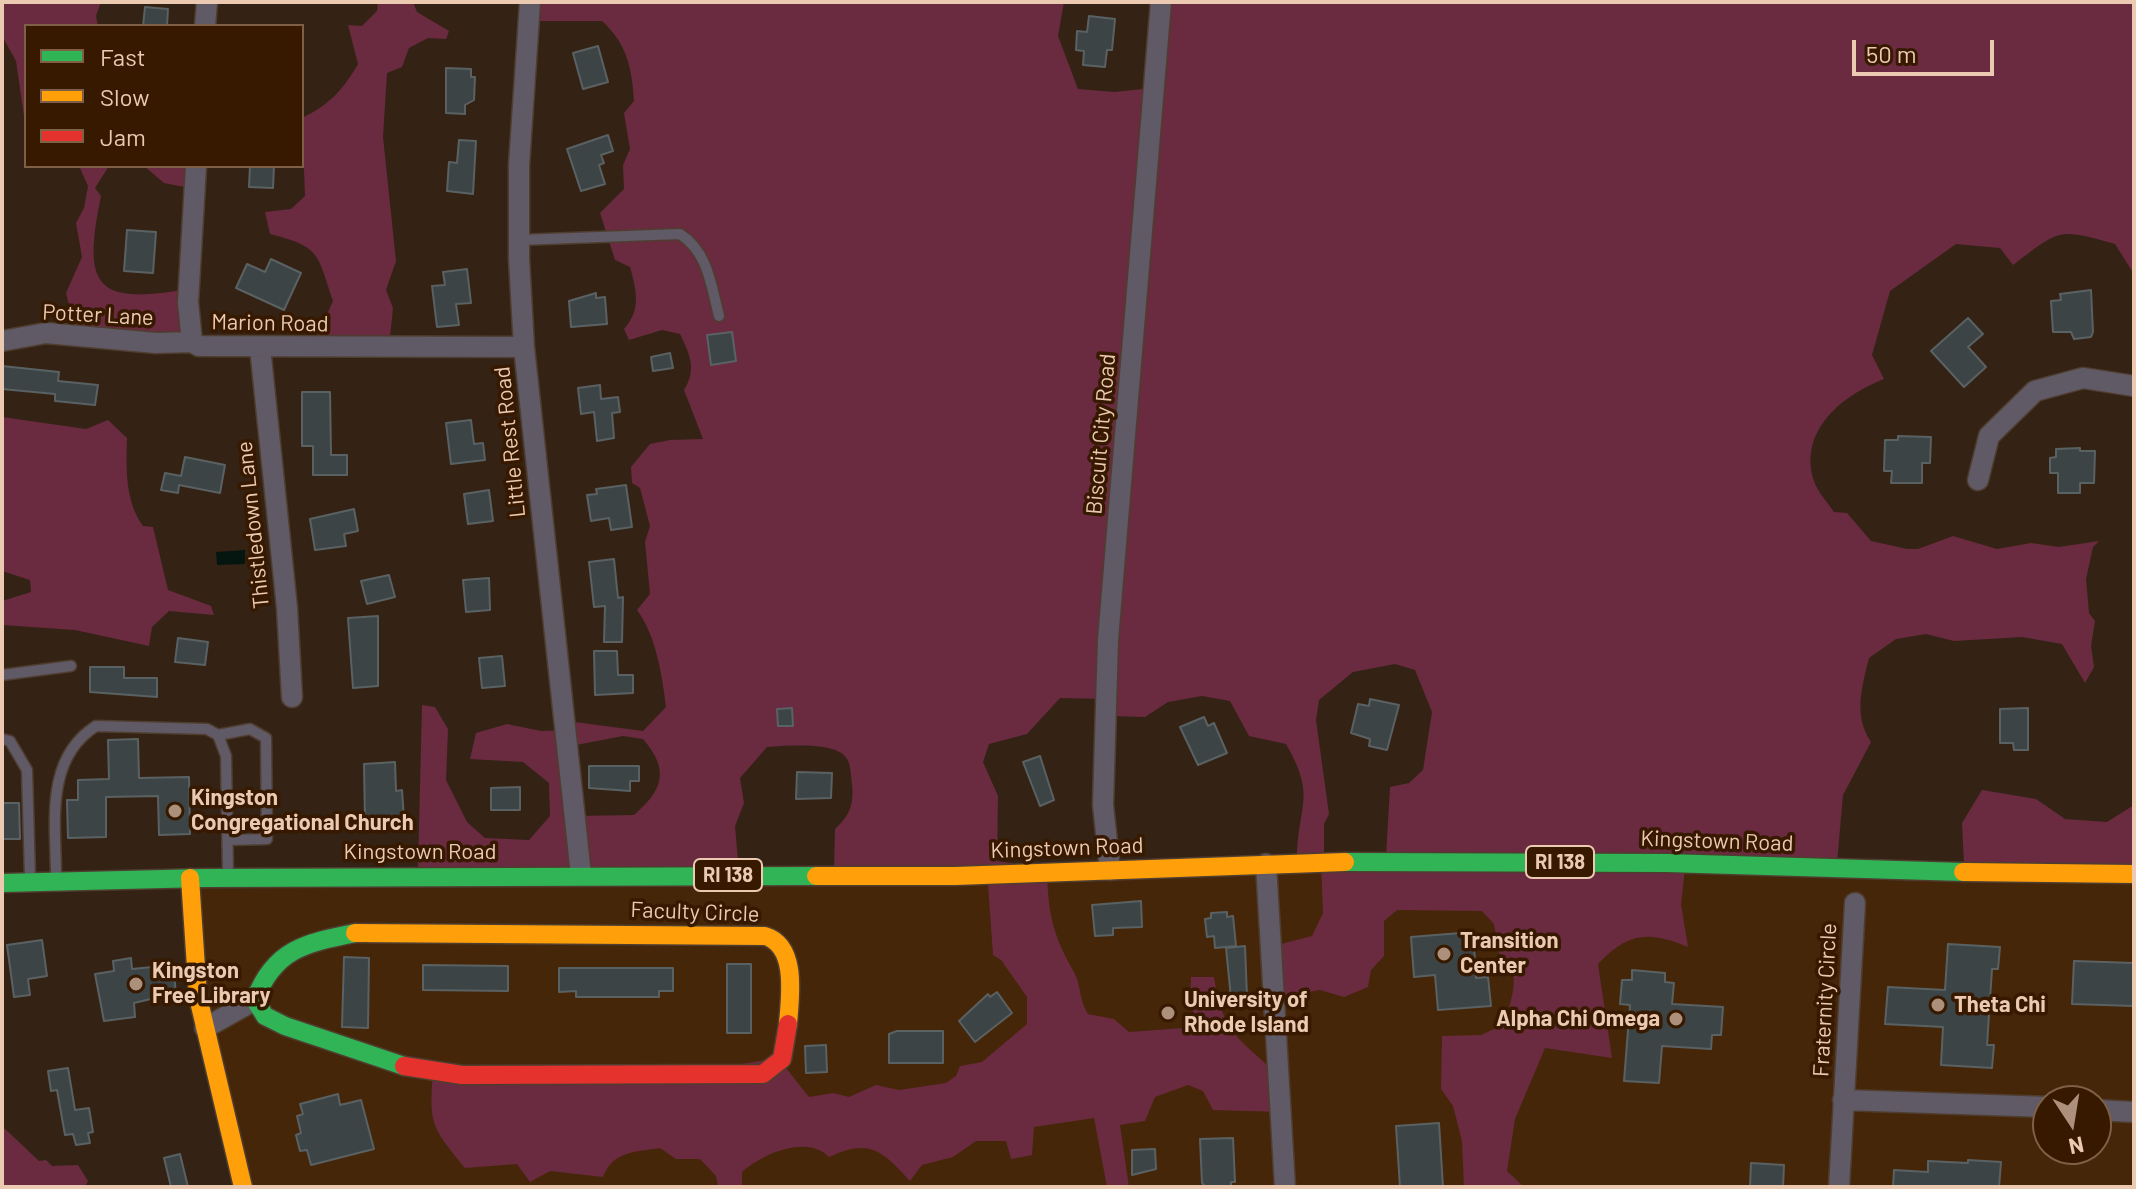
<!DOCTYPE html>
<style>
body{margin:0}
#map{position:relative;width:2136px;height:1189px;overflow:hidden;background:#342314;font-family:Barlow,sans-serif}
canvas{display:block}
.frame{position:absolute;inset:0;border:4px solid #eccab2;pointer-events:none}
.legend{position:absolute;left:24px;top:24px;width:280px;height:144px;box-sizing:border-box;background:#371900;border:2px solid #7f6047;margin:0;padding:10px 14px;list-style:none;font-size:24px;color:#eccab2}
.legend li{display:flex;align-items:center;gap:16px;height:40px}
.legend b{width:40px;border:2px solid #7f6047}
.north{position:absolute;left:2032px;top:1085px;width:80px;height:80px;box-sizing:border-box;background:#371900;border:2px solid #7f6047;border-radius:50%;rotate:168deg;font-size:22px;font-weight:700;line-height:32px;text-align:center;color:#eccab2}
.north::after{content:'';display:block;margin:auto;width:28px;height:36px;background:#ac907b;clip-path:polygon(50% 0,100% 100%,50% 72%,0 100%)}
.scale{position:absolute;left:1852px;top:40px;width:142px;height:36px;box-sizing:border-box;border:4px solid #eccab2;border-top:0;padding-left:10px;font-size:24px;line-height:28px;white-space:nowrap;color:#eccab2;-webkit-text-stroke:6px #371900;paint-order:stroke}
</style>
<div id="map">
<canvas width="2136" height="1189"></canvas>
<div class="frame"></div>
<ul class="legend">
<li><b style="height:10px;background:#30b455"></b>Fast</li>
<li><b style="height:10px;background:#ff9f0a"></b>Slow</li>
<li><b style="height:10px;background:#e5322d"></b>Jam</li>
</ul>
<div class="north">N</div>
<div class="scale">50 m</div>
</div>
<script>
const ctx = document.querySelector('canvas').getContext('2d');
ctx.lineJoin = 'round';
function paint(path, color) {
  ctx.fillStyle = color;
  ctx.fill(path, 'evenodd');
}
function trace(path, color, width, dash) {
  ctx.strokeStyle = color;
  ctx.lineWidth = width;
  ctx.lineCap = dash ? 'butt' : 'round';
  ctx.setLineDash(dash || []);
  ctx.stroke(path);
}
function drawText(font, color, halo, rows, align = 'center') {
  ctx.font = font + ' Barlow,sans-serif';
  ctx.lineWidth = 7;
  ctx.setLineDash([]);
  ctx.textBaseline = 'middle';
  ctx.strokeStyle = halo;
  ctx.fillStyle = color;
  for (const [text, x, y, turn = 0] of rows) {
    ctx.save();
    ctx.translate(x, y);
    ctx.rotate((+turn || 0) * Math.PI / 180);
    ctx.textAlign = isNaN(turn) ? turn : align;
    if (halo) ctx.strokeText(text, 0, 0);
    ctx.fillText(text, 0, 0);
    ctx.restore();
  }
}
paint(new Path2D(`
 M954 873 2134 874V1187H243L190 878ZM2048 1101H2096V1149H2048Z`), '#462609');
paint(new Path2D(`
 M2 2H101L96 16 98 26H26V130L16 61 2 36Z
 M378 2H413L417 12 449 31 446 39 428 38 409 48 402 67 387 73 383 137 396 261 386 290 393 308 389 347H312L333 301C317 253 321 247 270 234L265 212 291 209 305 196 302 118C329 105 343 90 358 64L348 25 362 26 377 11Z
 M531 2H1064L1058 36 1078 89 1115 92 1152 88 1162 2H2134V274L2115 244C2057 228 2061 229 2013 265L2000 248 1956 244 1890 291 1872 355 1884 379C1843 395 1798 430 1814 481 1817 491 1828 503 1834 512L1847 513 1871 541 1907 549H1918L1953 536 1997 549 2031 543 2059 547 2099 541 2093 547 2086 579 2089 613 2095 621 2091 646 2094 667 2085 683 2062 644 2022 637 1954 641 1926 634 1896 639 1869 658C1862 687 1853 715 1871 742L1843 795 1837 863 1686 859 1681 904 1688 947C1648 930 1627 933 1598 964L1612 1058 1545 1048 1515 1119 1507 1171 1524 1187H1464L1462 1141 1453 1106 1441 1089 1442 1036 1481 1035 1505 1024C1510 1000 1525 969 1499 953L1494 924 1482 911 1397 910 1384 921V956L1371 970 1368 987 1344 997 1320 990 1277 998 1273 946 1312 936 1323 913 1321 862 1297 859C1298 803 1317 798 1286 744L1249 736 1230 701 1202 696 1168 702 1145 717 1110 716 1106 699 1060 698 1027 734 989 744 983 762 998 796 997 861 1047 869C1048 912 1052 934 1074 972 1081 985 1079 1000 1088 1014L1114 1019 1129 1032 1197 1027 1190 1000 1191 977H1214C1223 1036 1240 1038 1280 1077L1282 1112 1213 1110 1203 1091 1188 1085 1155 1097 1145 1121 1120 1125 1129 1187H1107L1094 1118 1034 1127 1032 1155 1011 1159 1006 1141H976L953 1157 922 1165 910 1181C882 1150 869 1138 829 1157 807 1134 762 1154 742 1172V1187H718L716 1176 700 1159H676L660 1148C635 1152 613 1151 603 1177L550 1171 530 1182 517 1164 465 1168C431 1126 429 1125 433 1071L677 1075 778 1058 809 1097 833 1093 849 1097 876 1085 899 1090 946 1083 956 1076 960 1066 982 1062 1027 1024V997L1001 960 993 955 987 870 834 871 835 829C850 815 854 805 852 784 851 777 851 765 847 759 837 741 786 746 767 747L740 778 744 803 735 826 739 872 418 868 422 705 435 707 448 729 446 780 467 822 485 838 529 840 550 816 549 783 523 762 470 759 476 733 507 724 541 731 566 730 567 721 643 731 666 707C662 674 656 636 637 610L650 594 645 542 650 526 640 488 632 483 631 467 650 444 670 440 703 439 684 390C697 369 690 355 680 334L662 330 629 340 624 329C641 310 637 292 630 267L615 260 600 213 624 189 623 165 630 149 624 113 634 101C632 68 627 44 602 21H532ZM1395 664 1415 670 1432 712 1423 770 1409 783 1390 787 1386 857 1324 858V824L1329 814 1316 720 1319 700 1353 672ZM623 736 643 739C670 770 663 790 634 815L575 816 571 746Z
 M79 166H109L95 188 101 196C82 288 96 305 188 289L193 343 77 337 66 293 82 257 76 223 84 208 88 186Z
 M144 166H197L195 189 164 183Z
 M2 417 86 429 108 420 127 438C126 468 125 501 143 526L153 527 168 590 211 606 214 615 169 611 152 627 149 646 75 630 2 625V601L31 592 30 580 2 571Z
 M1982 790 2036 799 2065 819 2107 822 2134 805V872L1964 864 1962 823Z
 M2 1126 39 1161 46 1160 52 1166 78 1165 88 1181 85 1187H2Z`), '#6a2a40');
paint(new Path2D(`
 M245 550V564L217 565 216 552Z`), '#051610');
const building = new Path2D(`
 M145 7 168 9 167 26H143Z
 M1089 16 1115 19 1112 50H1107L1105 67 1083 65 1084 51 1076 50 1077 31 1087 32Z
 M598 46 608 82 583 89 573 53Z
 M446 68 471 69V77H475L474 100 465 105V114L446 113Z
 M608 135 613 151 601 155 604 163 599 165 605 184 581 191 567 149Z
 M459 140 476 141 473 194 447 191 449 162 457 163Z
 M250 166H274L273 188 249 187Z
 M127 230 156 232 153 273 124 271Z
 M271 259 301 273 284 310 236 288 247 264 265 272Z
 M467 269 471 303 456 304 459 325 437 327 432 286 445 285 443 272Z
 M2091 290 2093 332 2091 337 2074 339 2071 332H2053L2051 301 2061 300 2060 294Z
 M596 293V298L605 297 607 324 571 327 569 301Z
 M1968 318 1983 334 1968 347 1986 367 1964 387 1931 351Z
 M732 332 736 361 711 365 707 335Z
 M670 353 673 368 653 371 651 357Z
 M2 366 59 372 58 381 98 385 95 405 55 401V394L2 389Z
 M600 385 601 399 618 397 620 412 612 413 614 438 597 441 594 412 581 414 578 388Z
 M302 392H330L331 455H347V475H313V446H302Z
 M471 420 474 444 483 443 485 460 451 464 446 423Z
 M1898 436 1931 437 1930 463H1922V483H1891L1892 471H1884L1885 440H1898Z
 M2080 448V451H2095L2094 483H2080V493H2058V473H2050V458L2056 457V449Z
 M185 457 225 465 220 493 179 485 178 493 161 490 165 473 181 476Z
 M626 485 632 527 611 530 609 518 591 521 587 495 597 494 596 489Z
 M489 490 493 521 468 524 464 494Z
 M354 509 358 531 344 534 346 546 315 550 310 519Z
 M614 559 618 598 623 597 622 642H604L605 606 594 607 589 562Z
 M389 575 395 597 367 604 361 581Z
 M489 578 490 610 466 612 463 580Z
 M378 616V686L353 688 348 618Z
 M178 638 208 642 205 665 175 662Z
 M594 651H617L618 675H633V693L595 695Z
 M502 656 505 686 482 688 479 658Z
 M90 667H124V678H157V697L90 692Z
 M1370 699 1399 705 1387 750 1369 746 1370 739 1351 733 1358 704 1369 706Z
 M792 708 793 726H778L777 709Z
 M2028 708V750H2014L2013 743H2000V709Z
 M1204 717 1208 726 1214 723 1227 753 1198 765 1180 727Z
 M138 739 139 778 189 777 190 834 159 835 158 796 106 797V837L68 838 67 800H78V780L109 779 108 740Z
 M1040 756 1054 800 1040 806 1023 762Z
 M395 762 396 791 402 790 404 819 365 821 364 764Z
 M589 766H639V781H630V791L589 788Z
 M797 772 832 773 831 798 796 799Z
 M520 787V810H491V788Z
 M2 803H19L20 839H2Z
 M1141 901 1142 927 1113 928V935L1095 936 1092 905Z
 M1227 912V917L1233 916 1236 946 1215 948 1214 936 1207 937 1205 919 1211 918V913Z
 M1473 932 1476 978 1488 977 1491 1006 1438 1010 1435 975 1414 977 1411 937Z
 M42 940 47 976 28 979 30 995 14 997 7 945Z
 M1948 944 2000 947 1998 969H1992L1987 1045H1994L1992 1068 1941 1065 1943 1027 1885 1024 1888 987 1945 990Z
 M1245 946 1247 997 1231 998 1226 948Z
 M344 957 369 958 368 1028 342 1027Z
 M131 958 132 969 173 965 176 993 134 1003 135 1017 104 1021 95 974 114 971 113 961Z
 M2074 961 2134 963V1006L2072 1004Z
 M727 964H751V1033H727Z
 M423 965 508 966V991L423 990Z
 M559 968H673V991H659V997H576V991L559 992Z
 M1632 970 1665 973V982L1674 983 1672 1004 1723 1007 1721 1035H1712L1711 1049 1662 1046 1659 1083 1624 1081 1630 1005 1620 1004 1622 980H1632Z
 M997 992 1012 1013 975 1042 959 1021 988 994 990 997Z
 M897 1031H943V1063H889V1034Z
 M826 1045 827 1072 806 1073 805 1046Z
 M68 1068 75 1110 89 1108 93 1132 88 1133 90 1143 76 1145 73 1134 65 1135 57 1090 51 1091 48 1071Z
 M338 1094 340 1105 361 1100 374 1149 311 1165 307 1150 300 1151 296 1135 301 1133 297 1116 303 1114 300 1104Z
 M1439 1123 1443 1187H1400L1396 1126Z
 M1233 1138 1235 1182H1231V1187H1206L1202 1183 1200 1139Z
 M1155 1149 1156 1169 1132 1175V1150Z
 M180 1154 188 1187H171L164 1158Z
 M1968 1160 2001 1162 1999 1187H1893L1894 1170 1928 1172V1161L1968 1163Z
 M1751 1163 1784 1165 1783 1187H1750Z`);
paint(building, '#3d4445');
trace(building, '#5a6163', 2);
const lane = new Path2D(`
 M519 240 680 234C708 252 711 285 719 316
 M2 675 71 666
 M218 735 250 729 266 738 267 839 228 840
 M2 739 10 741 27 770 30 877
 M56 876C56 824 44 759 96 726L207 729 218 735 226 756 228 873`);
const street = new Path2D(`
 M530 2 519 165V259L524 347 581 875
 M205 26 207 2
 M196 166 188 302 192 342 199 346 524 347
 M2 341 46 333 156 343 192 342
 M260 347 287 608 292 697
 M1978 480 1989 436 2035 391 2083 378 2134 386
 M1266 864 1285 1187
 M1110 870 1103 805 1108 640 1161 2
 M205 1028 255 1000
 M1843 1100 2048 1107
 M2096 1110 2134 1112
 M1839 1187 1855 903`);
const fast = new Path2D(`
 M1345 862 1667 863 1963 872
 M2 883 204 878 816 876
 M355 933C306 943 274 949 255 1000L265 1016 285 1026 404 1066`);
const slow = new Path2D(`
 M1963 872 2134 874
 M816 876H955L1345 862
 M190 878 198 997 243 1187
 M355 933 765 936C798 946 790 997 788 1024`);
const jam = new Path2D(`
 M404 1066 462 1075 763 1074 782 1059 788 1024`);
trace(lane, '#4f3e30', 13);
trace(street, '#4f3e30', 23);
trace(fast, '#4f3e30', 21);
trace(slow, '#4f3e30', 21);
trace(jam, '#4f3e30', 21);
trace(lane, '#605966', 10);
trace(street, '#605966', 20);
trace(fast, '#30b455', 18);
trace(slow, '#ff9f0a', 18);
trace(jam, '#e5322d', 18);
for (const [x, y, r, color] of [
 [175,811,8,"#ac907b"],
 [1444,954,8,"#ac907b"],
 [136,984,8,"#ac907b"],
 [1938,1005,8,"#ac907b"],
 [1168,1013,8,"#ac907b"],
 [1676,1019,8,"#ac907b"]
]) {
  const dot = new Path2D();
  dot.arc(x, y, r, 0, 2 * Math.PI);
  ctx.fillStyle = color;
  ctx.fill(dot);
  trace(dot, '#371900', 3);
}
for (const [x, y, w] of [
 [1560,862,68],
 [728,875,68]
]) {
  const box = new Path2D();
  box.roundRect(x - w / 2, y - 16, w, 32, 6);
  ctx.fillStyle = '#371900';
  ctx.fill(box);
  trace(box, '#eccab2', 2);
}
drawText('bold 20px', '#eccab2', null, [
 ["RI 138",1560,862],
 ["RI 138",728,875]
]);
drawText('22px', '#eccab2', '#371900', [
 ["Potter Lane",98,315,3],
 ["Marion Road",270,323,1],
 ["Biscuit City Road",1101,434,-85],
 ["Little Rest Road",510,442,-96],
 ["Thistledown Lane",253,525,-96],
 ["Kingstown Road",1717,841,2],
 ["Kingstown Road",1067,848,-2],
 ["Kingstown Road",420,852],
 ["Faculty Circle",695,912,2],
 ["Fraternity Circle",1825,1000,-87]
]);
drawText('bold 22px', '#eccab2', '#371900', [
 ["Kingston",191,798],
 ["Congregational Church",191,823],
 ["Transition",1460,941],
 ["Center",1460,966],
 ["Kingston",152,971],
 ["Free Library",152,996],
 ["University of",1184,1000],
 ["Rhode Island",1184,1025],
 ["Theta Chi",1954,1005],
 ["Alpha Chi Omega",1660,1019,"right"]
], 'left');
</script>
